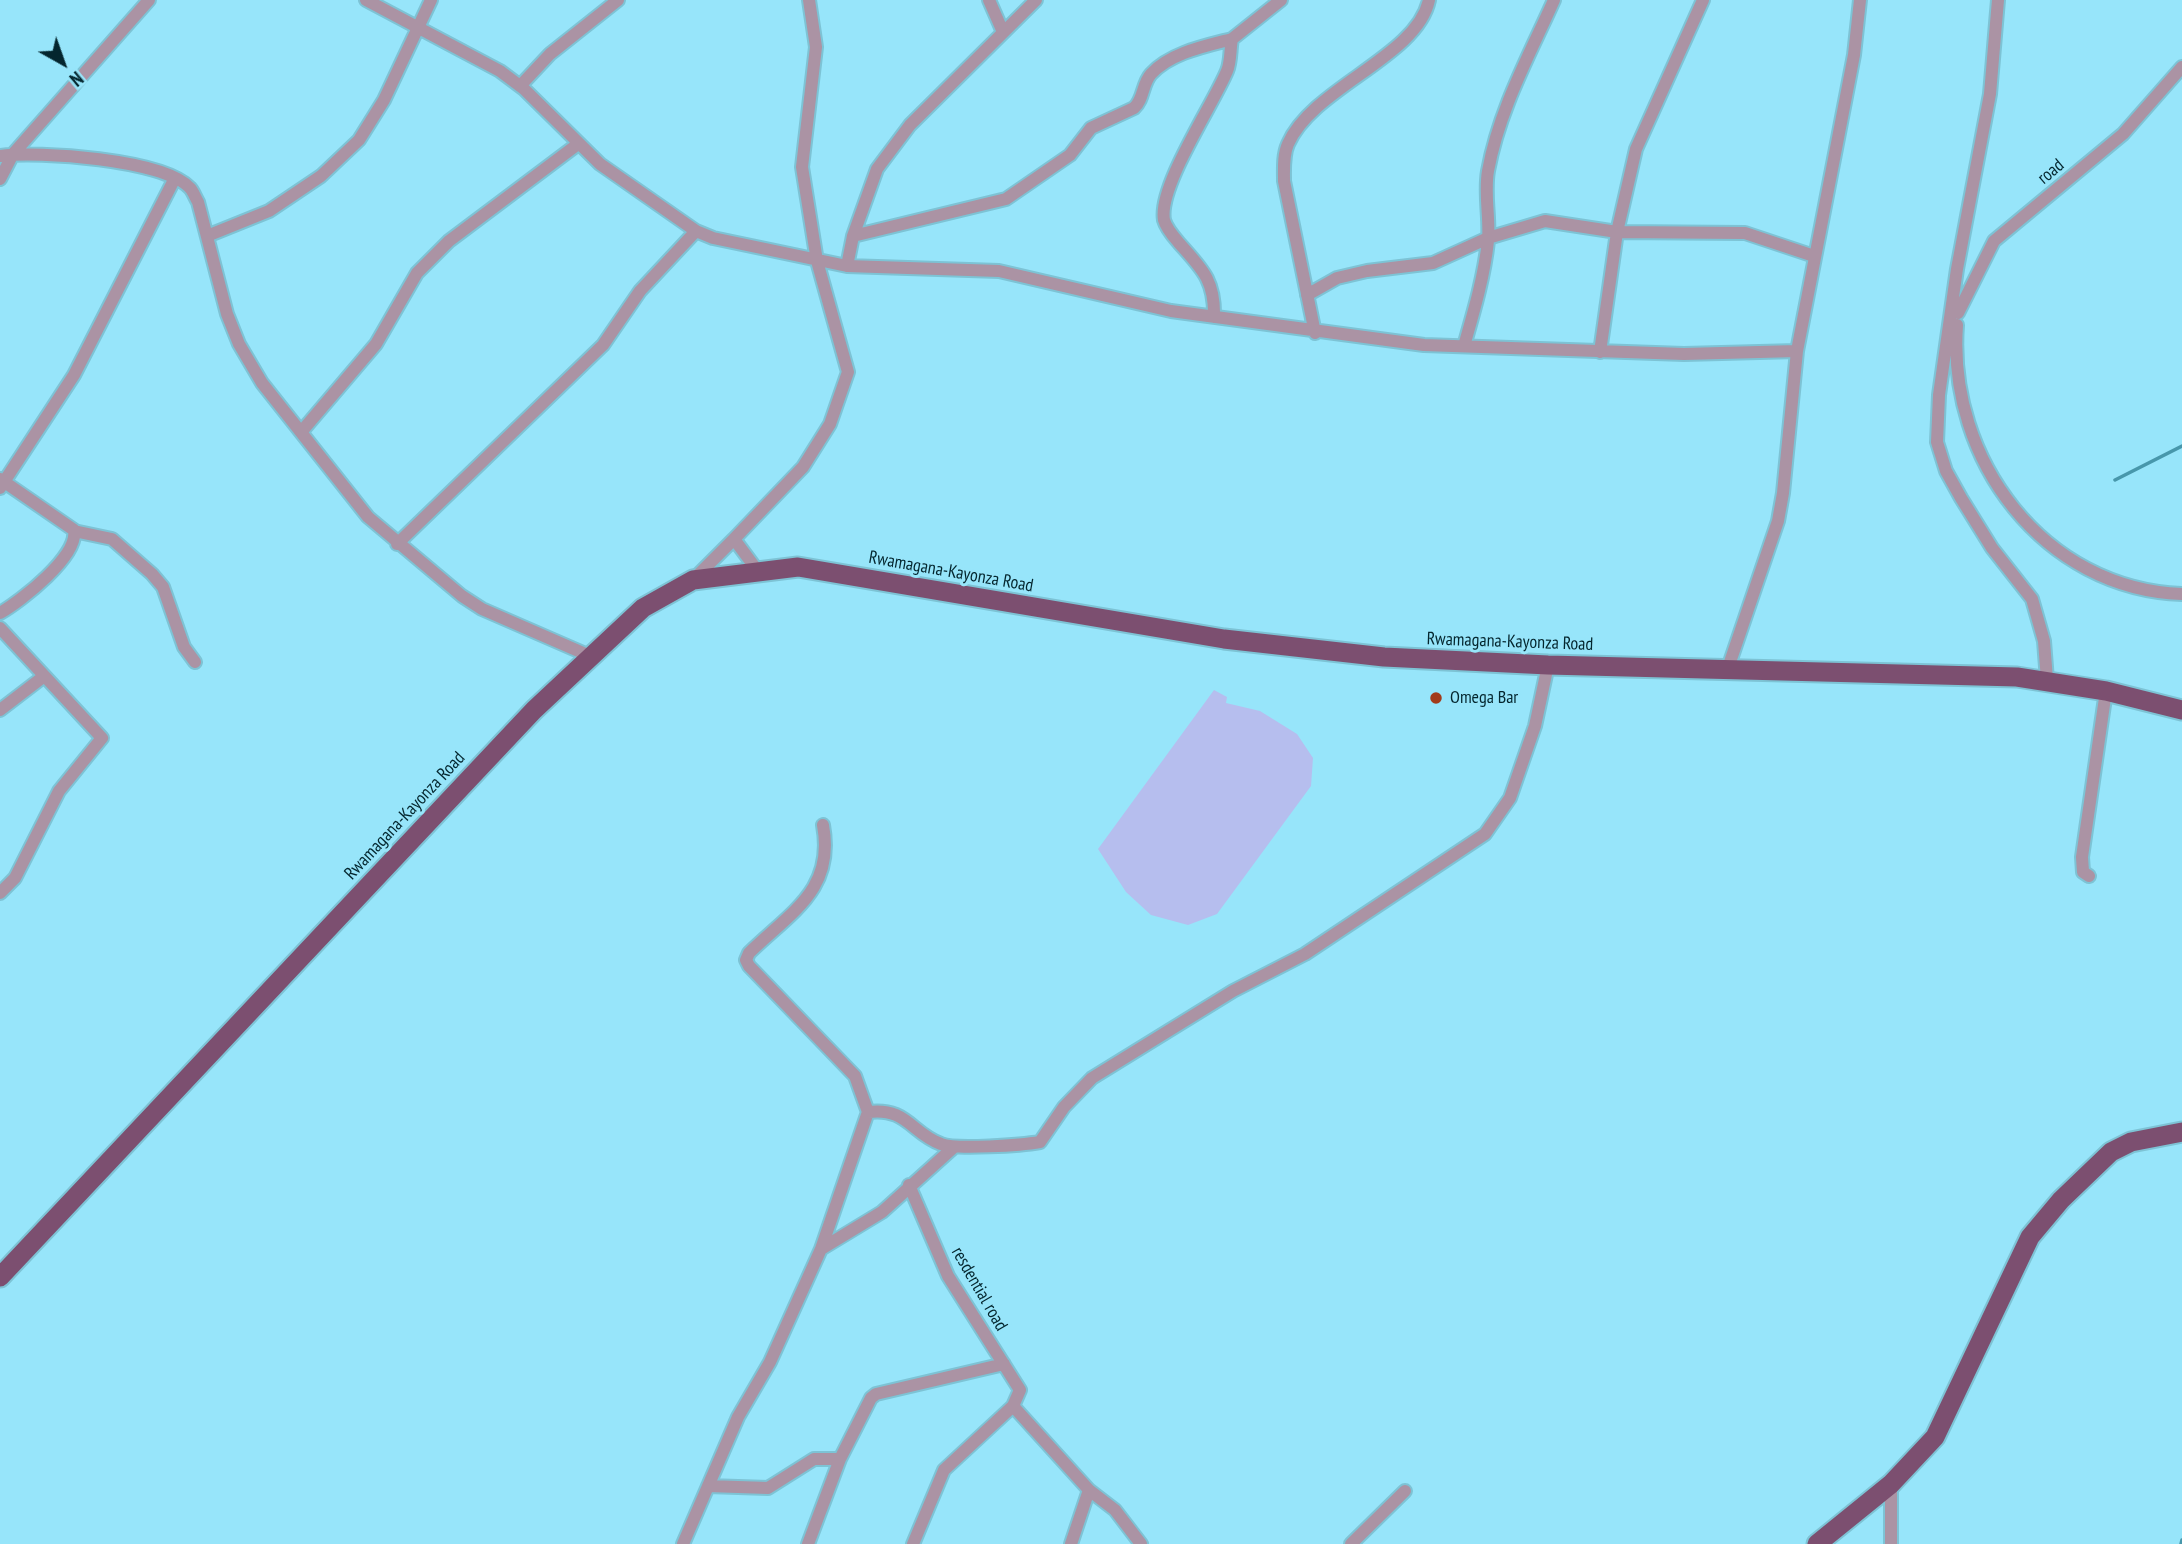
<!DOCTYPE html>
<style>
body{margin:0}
#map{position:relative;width:2182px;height:1544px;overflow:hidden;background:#97e5fa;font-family:"PT Sans Narrow",sans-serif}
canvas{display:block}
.north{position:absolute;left:28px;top:28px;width:70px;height:70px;-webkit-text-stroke:5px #97e5fa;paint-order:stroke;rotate:140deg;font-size:19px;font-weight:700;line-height:28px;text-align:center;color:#04262e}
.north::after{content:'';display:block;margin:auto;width:24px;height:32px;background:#04262e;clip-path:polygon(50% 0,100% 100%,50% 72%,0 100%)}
</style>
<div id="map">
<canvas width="2182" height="1544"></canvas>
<div class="north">N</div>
</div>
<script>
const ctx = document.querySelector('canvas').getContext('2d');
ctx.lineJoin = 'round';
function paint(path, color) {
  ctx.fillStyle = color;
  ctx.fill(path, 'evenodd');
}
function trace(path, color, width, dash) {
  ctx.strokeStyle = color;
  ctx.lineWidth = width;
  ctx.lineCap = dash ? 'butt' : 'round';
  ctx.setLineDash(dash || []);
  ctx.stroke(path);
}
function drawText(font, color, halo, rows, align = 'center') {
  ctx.font = font + ' "PT Sans Narrow",sans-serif';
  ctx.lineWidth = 6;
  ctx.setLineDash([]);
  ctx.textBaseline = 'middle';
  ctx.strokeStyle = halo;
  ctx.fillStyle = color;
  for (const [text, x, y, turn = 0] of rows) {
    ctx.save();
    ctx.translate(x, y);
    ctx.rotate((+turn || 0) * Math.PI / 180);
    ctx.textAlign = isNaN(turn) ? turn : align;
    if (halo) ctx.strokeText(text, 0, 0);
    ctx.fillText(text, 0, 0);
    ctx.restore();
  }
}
paint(new Path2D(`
 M1214 690 1227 697 1226 703 1260 711 1297 734 1313 758 1311 786 1217 914 1188 925 1151 915 1126 892 1098 849Z`), '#b6beee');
trace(new Path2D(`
 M2115 480 2182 446
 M2181 1544 2182 1540`), '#4797ab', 3.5);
const minor = new Path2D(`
 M366 0 500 71 524 89 600 164 696 231 713 238 847 266 999 271 1171 311 1424 345 1684 354 1797 351
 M989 0 1003 32
 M1998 0 1990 94 1957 269 1939 395 1937 442 1946 471 1961 498 1992 548 2032 599 2044 641 2047 680
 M520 86 550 54 618 0
 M0 156C38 151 163 159 190 188 193 191 195 197 198 202L227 314 239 344 262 383 368 517 462 596 482 609 590 656
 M0 179 13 154 149 0
 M207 236 269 211 321 176 359 140 384 100 431 0
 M853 236 1006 199 1070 155 1091 128 1134 108C1144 99 1142 84 1151 74 1170 53 1205 46 1232 39
 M847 266 853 236 877 169 910 125 1036 0
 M1307 295 1337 278 1367 271 1433 263 1488 238 1545 221 1617 232 1745 233 1814 256
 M1958 313 1994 241 2123 134 2182 67
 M1214 317C1215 280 1202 269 1179 243 1173 236 1166 228 1164 220 1158 186 1213 105 1227 71 1231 62 1230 49 1232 39L1281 0
 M1957 325C1947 460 2044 589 2182 594
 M1315 333 1284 181C1284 169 1283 155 1288 144 1313 87 1417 57 1429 0
 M1464 346C1474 311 1484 277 1488 241 1490 217 1484 194 1488 171 1499 110 1529 56 1554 0
 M1600 352 1617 232 1636 149 1703 0
 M302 431 376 344 417 273 449 241 578 144
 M0 488 74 375 175 178
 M74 531 112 539 152 574 163 587 184 647 195 662
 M397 544 603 345 640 291 696 231
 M757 570 734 539 803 467 830 424 848 372 817 261 802 167 816 47 809 0
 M693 580 734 539
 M0 613C21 601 79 556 74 530L0 479
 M0 628 102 738 59 791 15 878 0 893
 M1728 668 1778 521 1783 493 1797 351 1854 55 1860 0
 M0 710 43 677
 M823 825C835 890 791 912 749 953L746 960 749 966 855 1076 868 1112C907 1107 911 1133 941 1144 955 1150 1023 1145 1040 1142L1064 1107 1092 1078 1233 991 1305 954 1485 834 1510 798 1535 726 1548 665
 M2089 876 2083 872 2082 857 2106 691
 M909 1185 948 1276 1020 1390 1013 1406 1089 1490 1115 1510 1141 1544
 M821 1249 868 1112
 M708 1486 768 1488 814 1459H840
 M683 1544 738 1417 770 1362 821 1249 882 1212 954 1147
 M808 1544 840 1459 871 1398 876 1394 1004 1364
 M913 1544 944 1470 1013 1406
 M1071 1544 1089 1490
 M1351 1544 1405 1491
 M1891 1544V1484`);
const trunk = new Path2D(`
 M0 1277 534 710 643 608 693 580 798 567 1224 639 1384 657 1548 665 2017 677 2106 691 2182 710
 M1817 1544 1891 1484 1935 1437 2030 1237 2061 1200 2111 1152 2131 1142 2182 1132`);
trace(minor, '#7dc3d5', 16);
trace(trunk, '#7dc3d5', 23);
trace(minor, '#ab93a4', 12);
trace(trunk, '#7c4f70', 19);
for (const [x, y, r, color] of [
 [1436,698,7,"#a23b1a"]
]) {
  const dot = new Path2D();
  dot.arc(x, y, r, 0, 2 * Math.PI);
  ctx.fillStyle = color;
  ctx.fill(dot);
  trace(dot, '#97e5fa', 2.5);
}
drawText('18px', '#04262e', '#97e5fa', [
 ["road",2051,172,-40],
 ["Rwamagana-Kayonza Road",951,572,10],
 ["Rwamagana-Kayonza Road",1510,642,2],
 ["Rwamagana-Kayonza Road",405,816,-47],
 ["resdential road",979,1289,60]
]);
drawText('18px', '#04262e', '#97e5fa', [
 ["Omega Bar",1450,698]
], 'left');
</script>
